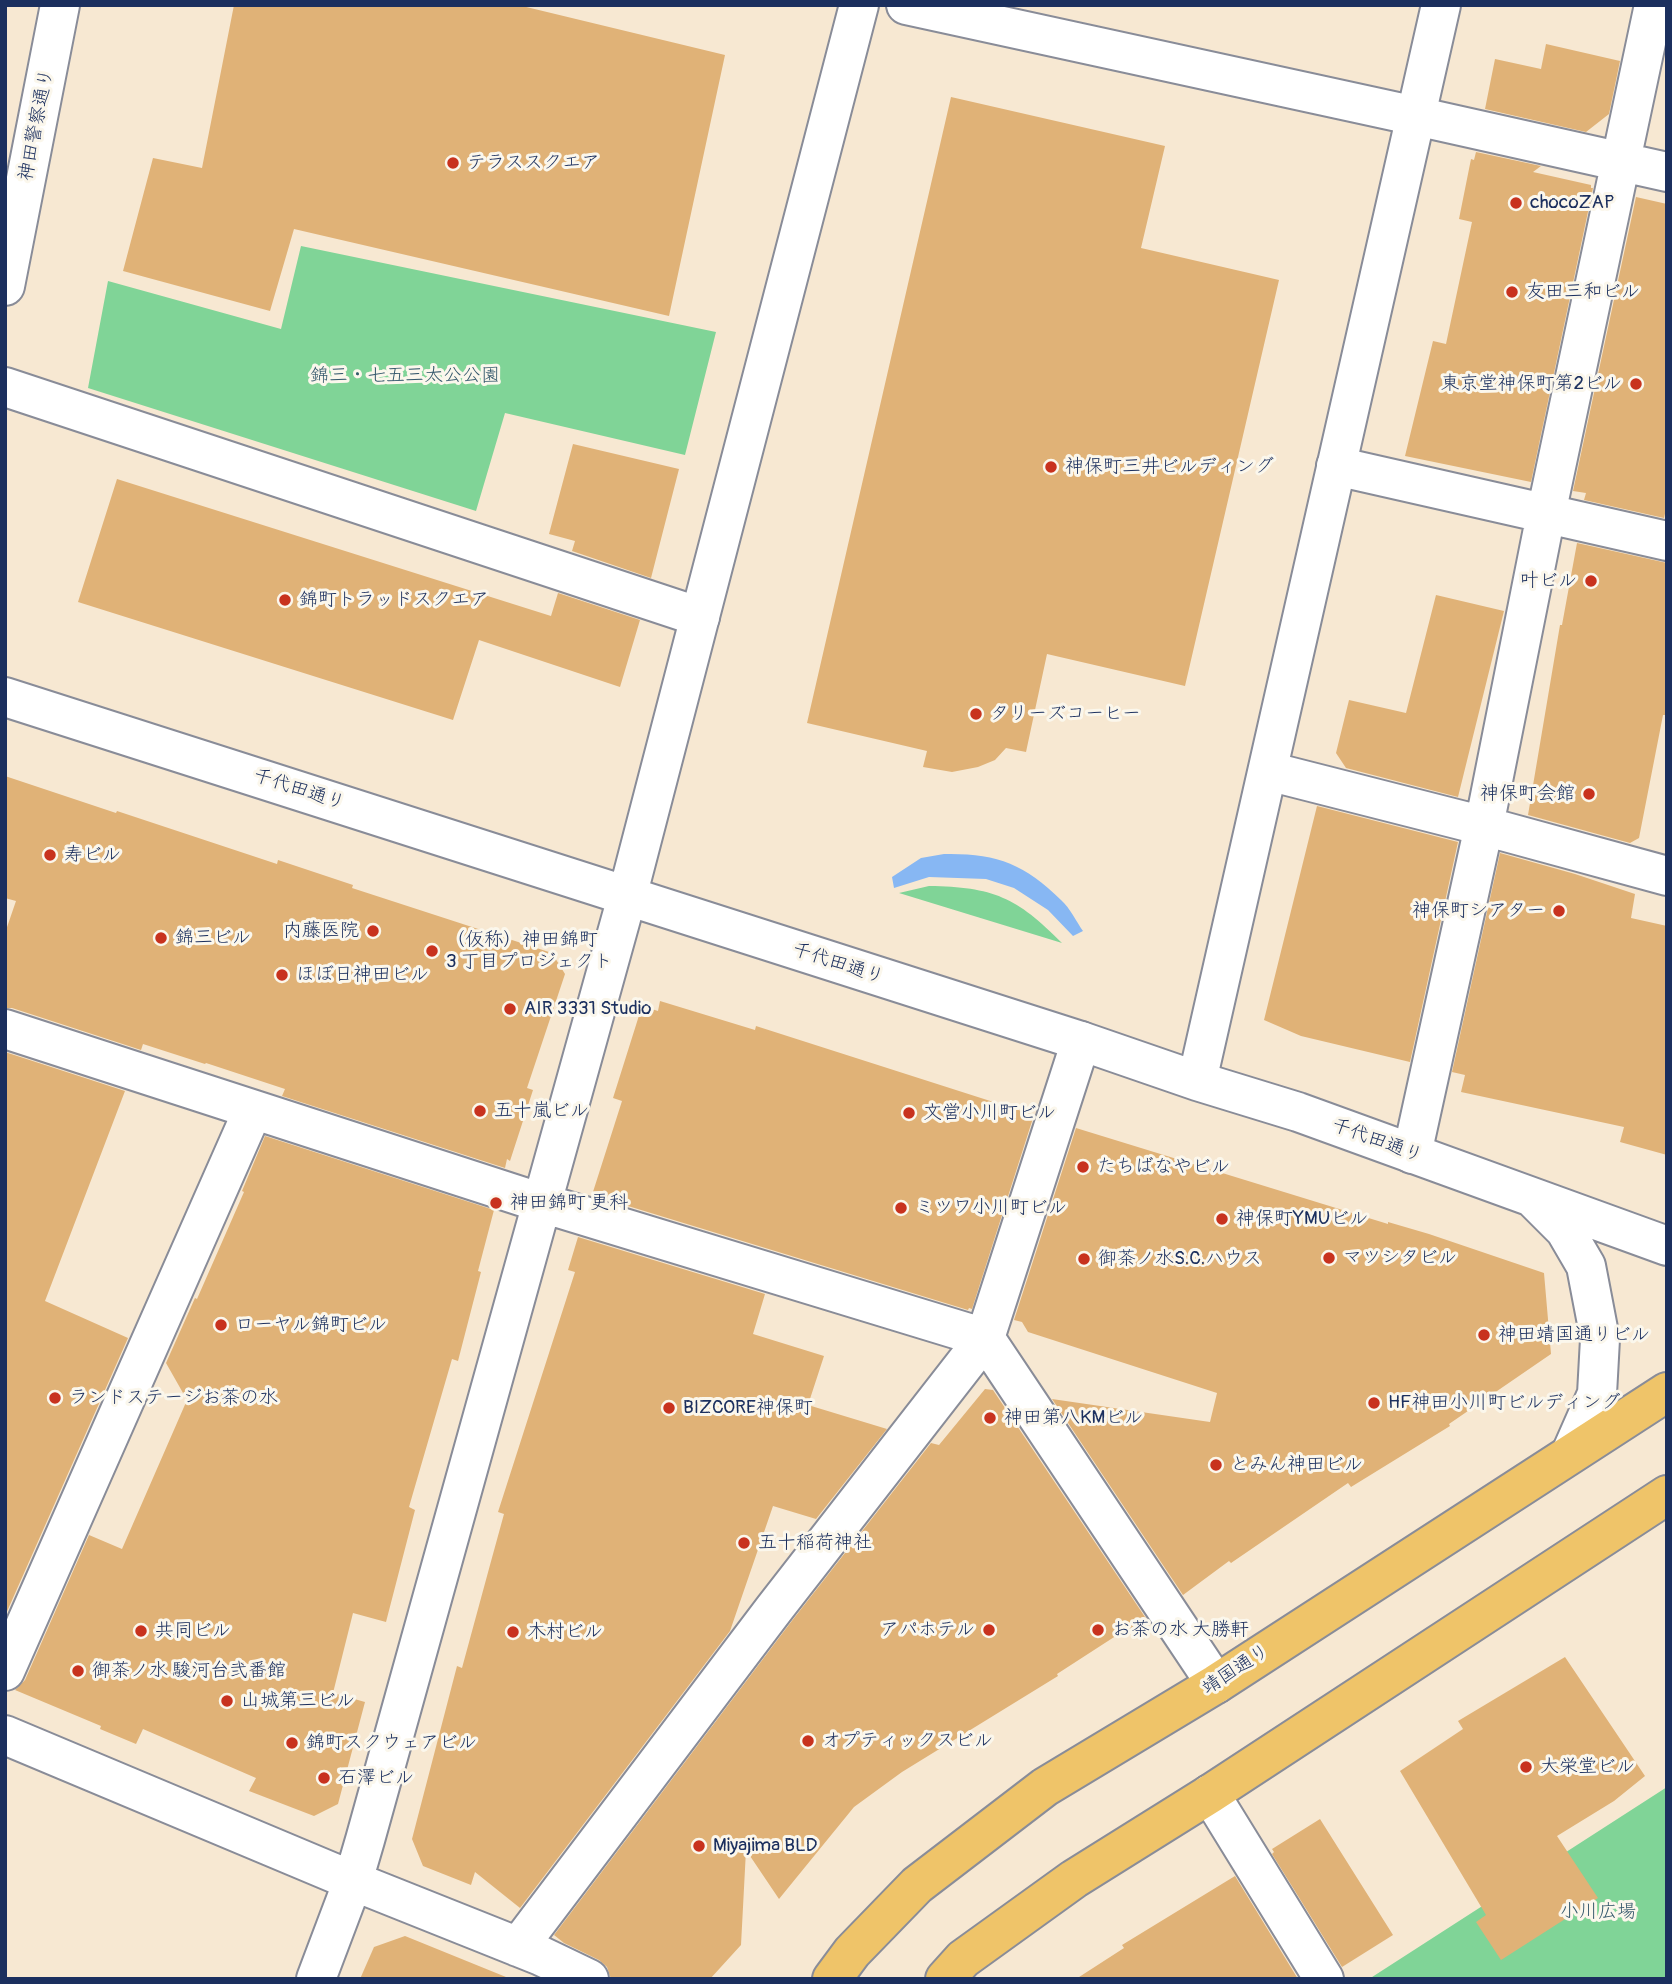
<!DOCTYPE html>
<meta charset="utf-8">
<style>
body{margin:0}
#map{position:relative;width:1672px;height:1984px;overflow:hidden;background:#f7e8d2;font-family:Pangolin,sans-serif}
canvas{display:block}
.frame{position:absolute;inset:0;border:7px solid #1b2f5e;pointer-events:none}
</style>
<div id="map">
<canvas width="1672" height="1984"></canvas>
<div class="frame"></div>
</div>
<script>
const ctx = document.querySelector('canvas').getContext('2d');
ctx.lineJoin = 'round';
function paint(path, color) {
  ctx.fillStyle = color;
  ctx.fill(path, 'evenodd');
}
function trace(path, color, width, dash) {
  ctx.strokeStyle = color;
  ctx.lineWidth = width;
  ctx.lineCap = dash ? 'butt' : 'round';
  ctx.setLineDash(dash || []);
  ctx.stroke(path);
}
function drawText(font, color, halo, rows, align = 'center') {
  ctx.font = font + ' Pangolin,"Klee One",sans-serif';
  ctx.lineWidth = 6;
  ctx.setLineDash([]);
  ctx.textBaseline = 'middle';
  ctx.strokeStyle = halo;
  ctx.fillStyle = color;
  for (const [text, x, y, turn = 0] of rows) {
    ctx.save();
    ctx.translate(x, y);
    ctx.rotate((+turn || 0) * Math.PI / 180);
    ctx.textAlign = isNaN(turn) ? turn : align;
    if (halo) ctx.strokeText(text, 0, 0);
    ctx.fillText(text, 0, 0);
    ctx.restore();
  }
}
paint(new Path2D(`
 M301 246 716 332 685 455 505 413 476 511 88 388 108 281 281 329Z
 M929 886C993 887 1017 897 1062 943L899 893Z
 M1667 1787V1979H1369Z`), '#80d497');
paint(new Path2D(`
 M944 854C995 853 1024 863 1061 900 1070 908 1076 921 1083 931L1073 936 1048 910 1014 888 986 879 929 877 894 888 892 877 921 858Z`), '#87b7f3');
paint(new Path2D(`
 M234 5H518L725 55 669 316 294 229 270 311 123 271 153 158 202 168Z
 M1546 44 1620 61 1609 114 1586 132 1485 109 1495 59 1541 69Z
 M951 97 1165 146 1141 248 1279 280 1185 686 1047 654 1026 752 1006 748 995 760 978 767 952 772 923 767 927 751 807 723Z
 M1476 152 1541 166 1533 172 1591 185V188H1593L1531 482 1405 456 1433 341 1446 344 1472 222 1459 219 1471 159 1474 160Z
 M1636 197 1667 204V505L1664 518 1584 500 1586 493 1573 491Z
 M573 444 679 469 651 578 572 551 575 541 549 534Z
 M117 479 551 616 558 593 640 620 620 687 479 640 453 720 78 602Z
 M1577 543 1667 563V715H1663L1639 838 1630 843 1528 815 1560 625H1562Z
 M1436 595 1504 611 1458 797 1346 768 1336 753 1349 700 1406 713Z
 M5 776 116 813 117 811 277 864 278 860 353 885 352 888 552 953 565 974 527 1088 533 1090 510 1161 507 1159 505 1168 282 1096 285 1089 206 1063 205 1064 143 1044 141 1050 12 1008H5V933L16 901 5 898Z
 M1317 806 1458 842 1410 1062 1301 1036 1264 1020Z
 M1500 853 1575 874 1635 894 1631 918 1667 926V1155L1620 1142 1624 1127 1461 1092 1465 1075 1452 1072Z
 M660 1001 755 1030 756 1026 1034 1115 972 1309 969 1308 968 1310 592 1195 622 1101 613 1098 642 1006 658 1011Z
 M5 1052 125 1091 45 1301 128 1338 5 1616Z
 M1076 1128 1388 1224V1222L1429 1234 1544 1273 1551 1354 1449 1424 1450 1426 1351 1487 1348 1483 1231 1563 1229 1561 1183 1595 1052 1399 1210 1422 1217 1393 1028 1332 1022 1322 1014 1320Z
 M265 1136 494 1210 478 1271 481 1272 458 1361 452 1359 409 1507 415 1510 386 1622 353 1613 333 1693 365 1702 338 1804 314 1816 249 1791 256 1778 143 1729 136 1744 100 1729 101 1726 15 1690 25 1680 89 1535 122 1549 187 1400 166 1363 195 1298 197 1299 244 1192 242 1191Z
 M578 1237 765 1294 753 1334 824 1356 808 1405 887 1429 816 1519 773 1506 730 1631 520 1908 475 1872 471 1885 423 1866 412 1839 457 1666 462 1668 490 1565 504 1514 498 1512 575 1272 568 1270Z
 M985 1389 993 1390 1147 1620 1128 1633 1125 1630 1057 1674 1058 1676 902 1772 854 1807 779 1899 746 1850 741 1945 710 1979H611L607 1967 599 1960 564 1943 554 1935 791 1622 931 1443 939 1445Z
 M1565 1657 1645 1776 1614 1801 1557 1836 1598 1898 1501 1960 1476 1922 1486 1915 1400 1771 1463 1729 1458 1721Z
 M1320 1819 1393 1935 1342 1967 1272 1854 1274 1852 1272 1849Z
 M1235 1876 1298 1979H1076L1124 1948 1122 1945Z
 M405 1936 506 1977V1979H360L374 1947Z`), '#e0b277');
const minor = new Path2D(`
 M1416 116 1667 172
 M5 387 700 617
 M1336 466 1667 541
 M1268 771 1484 826 1667 876
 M5 1029 542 1203 985 1338 1216 1684
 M1412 1154 1484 826 1546 514 1654 5
 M5 1671 253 1110
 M5 1735 353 1881 541 1956 589 1979
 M1210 1794 1324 1979
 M518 1947 774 1609 985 1338 1081 1041
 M316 1979 353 1881 365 1840 627 897`);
const tertiary = new Path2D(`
 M906 5 1416 116
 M5 286 60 5
 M5 697 1081 1041 1197 1081 1298 1112 1667 1246
 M627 897 859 5
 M1197 1081 1441 5
 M1535 1200 1565 1230 1586 1266 1600 1339 1597 1394 1571 1453`);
const primary = new Path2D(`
 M832 1979 852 1952 917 1885 1045 1787 1216 1684 1667 1392
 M945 1979 963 1959 1074 1879 1210 1794 1667 1495`);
trace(minor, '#898c98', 42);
trace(tertiary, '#898c98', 42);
trace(primary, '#898c98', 42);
trace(minor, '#fff', 38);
trace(tertiary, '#fff', 38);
trace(primary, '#efc469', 38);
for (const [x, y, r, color] of [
 [453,163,7,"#c8321e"],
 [1516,203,7,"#c8321e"],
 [1512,292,7,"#c8321e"],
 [1636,384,7,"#c8321e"],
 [1051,467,7,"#c8321e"],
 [1591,581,7,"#c8321e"],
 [285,600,7,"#c8321e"],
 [976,714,7,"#c8321e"],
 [1589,794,7,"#c8321e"],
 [50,855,7,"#c8321e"],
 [1559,911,7,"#c8321e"],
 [373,931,7,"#c8321e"],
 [161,938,7,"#c8321e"],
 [432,951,7,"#c8321e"],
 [282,975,7,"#c8321e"],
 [510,1009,7,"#c8321e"],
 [480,1111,7,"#c8321e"],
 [909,1113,7,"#c8321e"],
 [1083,1167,7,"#c8321e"],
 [496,1203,7,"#c8321e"],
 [901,1208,7,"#c8321e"],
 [1222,1219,7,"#c8321e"],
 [1329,1258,7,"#c8321e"],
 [1084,1259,7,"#c8321e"],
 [221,1325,7,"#c8321e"],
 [1484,1335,7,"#c8321e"],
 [55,1398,7,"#c8321e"],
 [1374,1403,7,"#c8321e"],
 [669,1408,7,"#c8321e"],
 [990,1418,7,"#c8321e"],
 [1216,1465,7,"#c8321e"],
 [744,1543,7,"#c8321e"],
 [989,1630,7,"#c8321e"],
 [1098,1630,7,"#c8321e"],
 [141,1631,7,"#c8321e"],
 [513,1632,7,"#c8321e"],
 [78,1671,7,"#c8321e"],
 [227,1701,7,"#c8321e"],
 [808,1741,7,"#c8321e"],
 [292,1743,7,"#c8321e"],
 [1526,1767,7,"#c8321e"],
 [324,1778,7,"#c8321e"],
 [699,1846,7,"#c8321e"]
]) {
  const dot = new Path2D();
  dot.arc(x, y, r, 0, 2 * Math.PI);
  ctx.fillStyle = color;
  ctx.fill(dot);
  trace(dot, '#fbf7ec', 2.5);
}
drawText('19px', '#1b2f5e', '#fbf7ec', [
 ["神田警察通り",37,125,-79],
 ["千代田通り",299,790,18],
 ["千代田通り",838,964,18],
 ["千代田通り",1377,1141,20],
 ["靖国通り",1236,1670,-33]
]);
drawText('19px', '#1b2f5e', '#fbf7ec', [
 ["テラススクエア",467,163],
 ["chocoZAP",1530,203],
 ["友田三和ビル",1526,292],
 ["東京堂神保町第2ビル",1622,384,"right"],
 ["神保町三井ビルディング",1065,467],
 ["叶ビル",1577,581,"right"],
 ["錦町トラッドスクエア",299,600],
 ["タリーズコーヒー",990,714],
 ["神保町会館",1575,794,"right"],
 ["寿ビル",64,855],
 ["神保町シアター",1545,911,"right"],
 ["内藤医院",359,931,"right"],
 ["錦三ビル",175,938],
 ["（仮称）神田錦町",446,940],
 ["3 丁目プロジェクト",446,962],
 ["ほぼ日神田ビル",296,975],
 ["AIR 3331 Studio",524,1009],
 ["五十嵐ビル",494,1111],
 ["文営小川町ビル",923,1113],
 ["たちばなやビル",1097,1167],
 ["神田錦町 更科",510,1203],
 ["ミツワ小川町ビル",915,1208],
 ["神保町YMUビル",1236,1219],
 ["マツシタビル",1343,1258],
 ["御茶ノ水S.C.ハウス",1098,1259],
 ["ローヤル錦町ビル",235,1325],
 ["神田靖国通りビル",1498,1335],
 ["ランドステージお茶の水",69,1398],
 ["HF神田小川町ビルディング",1388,1403],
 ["BIZCORE神保町",683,1408],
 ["神田第八KMビル",1004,1418],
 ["とみん神田ビル",1230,1465],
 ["五十稲荷神社",758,1543],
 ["アパホテル",975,1630,"right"],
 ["お茶の水 大勝軒",1112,1630],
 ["共同ビル",155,1631],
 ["木村ビル",527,1632],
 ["御茶ノ水 駿河台弐番館",92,1671],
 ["山城第三ビル",241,1701],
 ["オプティックスビル",822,1741],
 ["錦町スクウェアビル",306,1743],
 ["大栄堂ビル",1540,1767],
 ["石澤ビル",338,1778],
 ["Miyajima BLD",713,1846]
], 'left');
drawText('19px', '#34586c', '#fbf7ec', [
 ["錦三・七五三太公公園",405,376],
 ["小川広場",1598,1912]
]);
</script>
